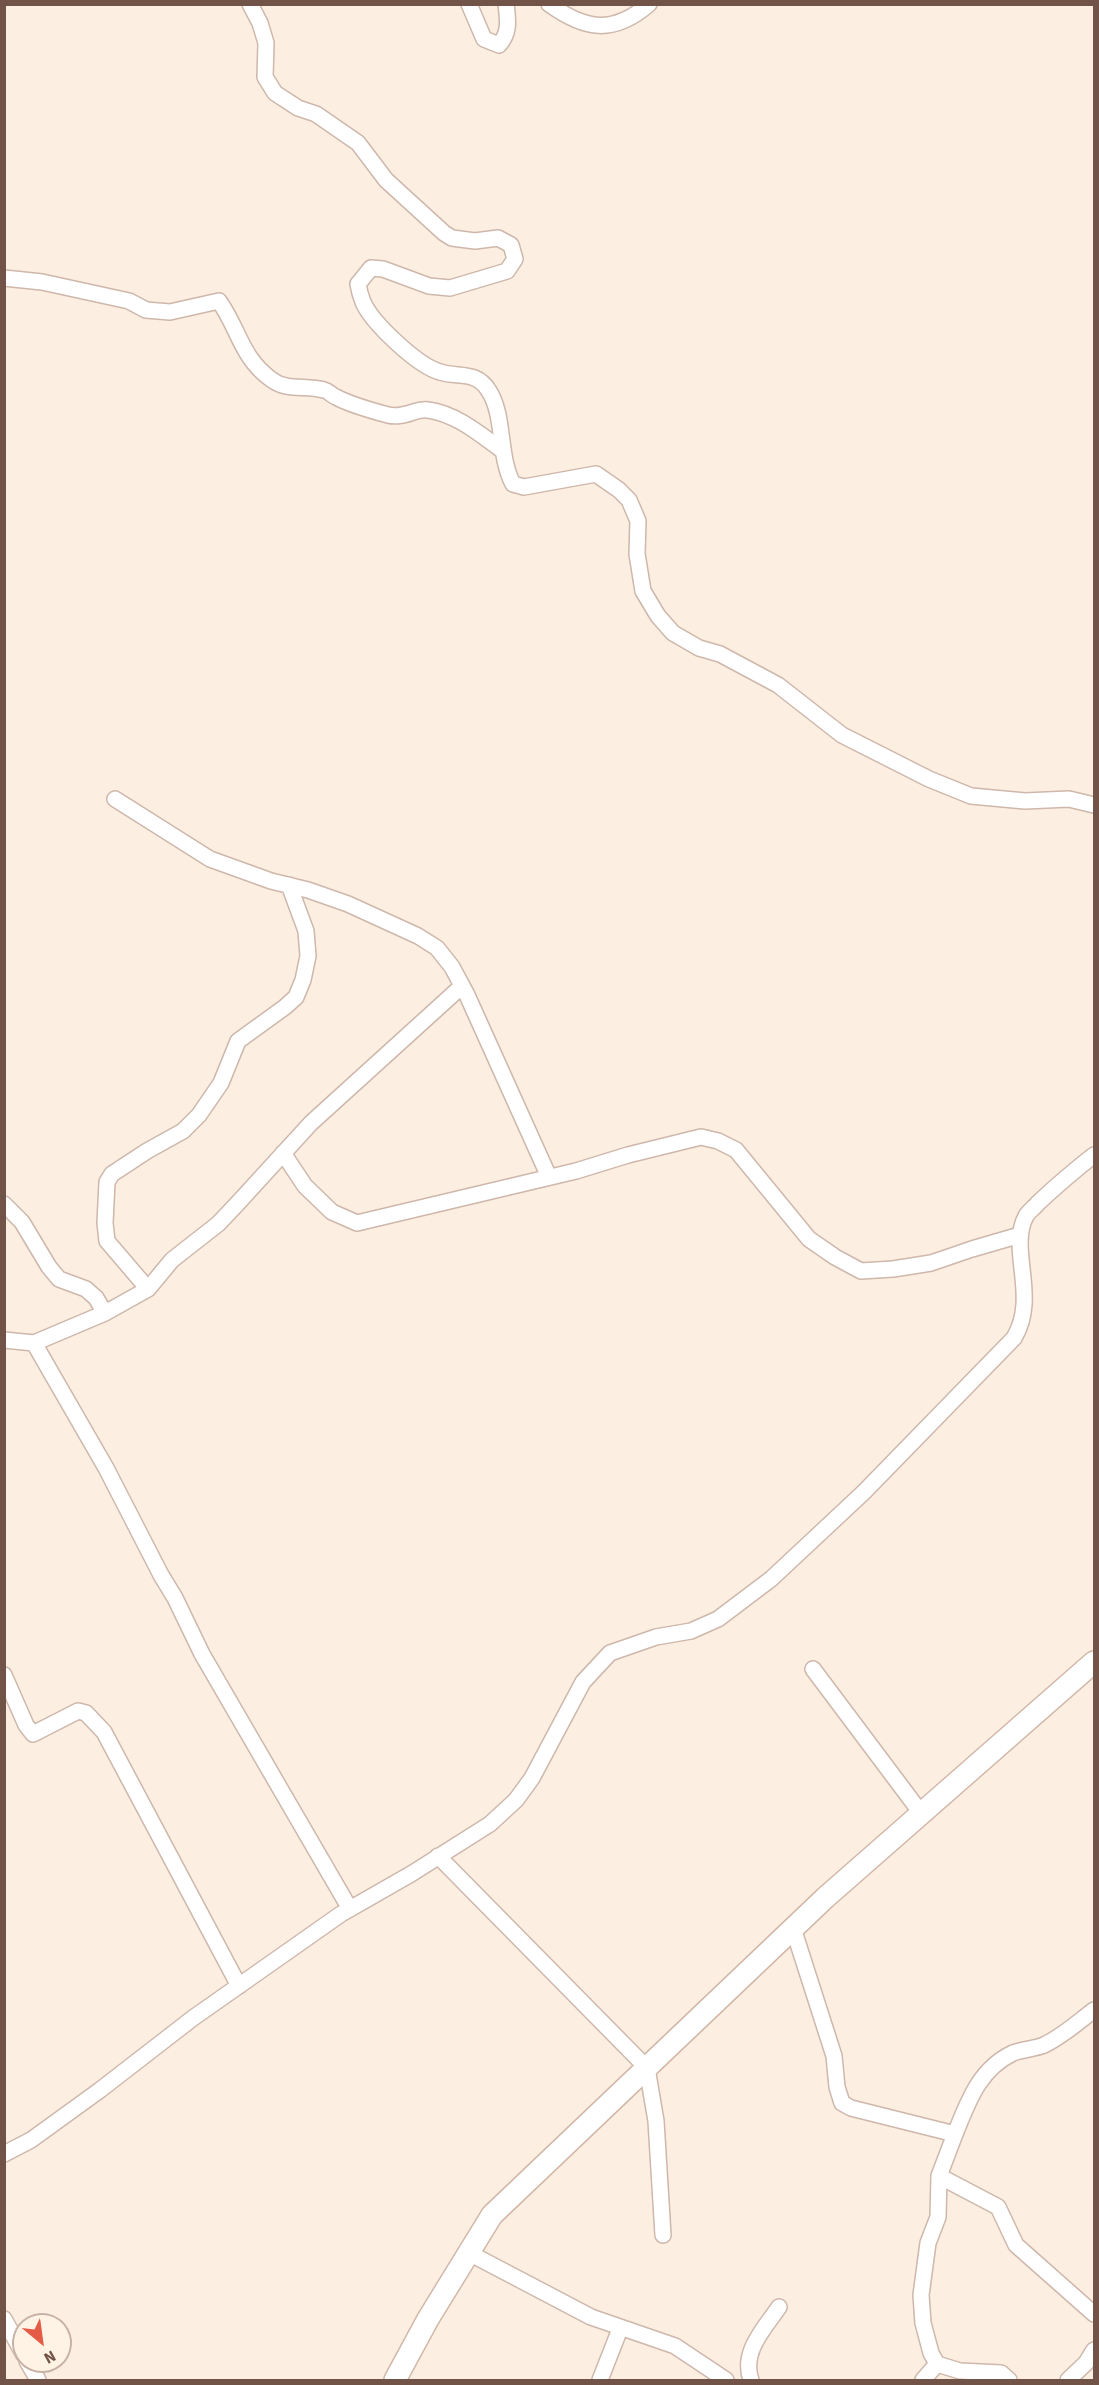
<!DOCTYPE html>
<style>
body{margin:0}
#map{position:relative;width:1099px;height:2385px;overflow:hidden;background:#fcefe1;font-family:"Source Sans 3",sans-serif}
canvas{display:block}
.frame{position:absolute;inset:0;border:6px solid #725348;pointer-events:none}
.north{position:absolute;left:12px;top:2313px;width:60px;height:60px;box-sizing:border-box;background:#fff3e6;border:2px solid #c7b3a7;border-radius:50%;rotate:151deg;font-size:16px;font-weight:700;line-height:24px;text-align:center;color:#725348}
.north::after{content:'';display:block;margin:auto;width:21px;height:27px;background:#e55c46;clip-path:polygon(50% 0,100% 100%,50% 72%,0 100%)}
</style>
<div id="map">
<canvas width="1099" height="2385"></canvas>
<div class="frame"></div>
<div class="north">N</div>
</div>
<script>
const ctx = document.querySelector('canvas').getContext('2d');
ctx.lineJoin = 'round';
function trace(path, color, width, dash) {
  ctx.strokeStyle = color;
  ctx.lineWidth = width;
  ctx.lineCap = dash ? 'butt' : 'round';
  ctx.setLineDash(dash || []);
  ctx.stroke(path);
}
const street = new Path2D(`
 M250 4 260 23 266 43 265 77 275 93 298 108 316 114 358 143 386 180 444 233 452 238 475 241 498 238 511 245 515 259 507 271 450 288 429 286 383 269 371 268 358 284C359 290 361 297 363 302 372 323 418 366 440 372 459 378 476 370 489 391 505 416 498 456 513 484L524 487 596 474 619 490 629 500 638 521 637 554 643 591 658 616 673 633 699 648 720 654 778 685 842 735 929 779 971 796 1025 801 1069 799 1094 805
 M469 4 484 39 499 45C510 33 508 20 506 4
 M549 4C585 30 613 35 649 4
 M4 278 42 282 129 301 146 310 170 312 219 301C239 329 241 358 272 380 287 391 306 385 324 390 329 391 331 395 336 397 349 404 373 411 388 415 404 419 416 408 428 410 457 414 481 435 503 451
 M115 799 210 859 271 881 308 890 348 904 418 936 437 948 452 967 467 995 549 1177
 M283 1153 305 1186 332 1212 357 1223 576 1171 628 1155 701 1137 718 1141 736 1150 809 1239 835 1257 861 1271 893 1269 931 1263 972 1249 1020 1235
 M4 1204 22 1222 49 1267 59 1279 86 1289 96 1298 105 1313
 M148 1289 107 1241 105 1223 107 1182 112 1174 147 1151 183 1131 199 1115 221 1083 238 1041 285 1007 296 997 303 980 308 956 306 931 289 885
 M4 1340 34 1343 105 1313 148 1289 172 1260 218 1224 237 1204 311 1123 462 986
 M34 1343 106 1468 161 1575 175 1598 202 1654 350 1909
 M813 1669 921 1813
 M4 1675 26 1725 33 1734 78 1711 86 1713 104 1732 239 1986
 M438 1856 647 2068 656 2121 663 2235
 M793 1928 834 2056 837 2087 842 2103 851 2108 955 2134 939 2176 938 2217 928 2243 921 2295 923 2323 931 2353 937 2364 960 2371 1001 2373 1009 2380
 M955 2134C968 2102 979 2069 1013 2053 1023 2049 1035 2049 1044 2045 1063 2036 1078 2022 1094 2010
 M4 2154 31 2140 100 2090 193 2018 341 1914 411 1874 490 1824 516 1800 532 1778 583 1682 610 1653 656 1637 691 1631 718 1619 771 1579 864 1492 1014 1338C1039 1297 1008 1249 1026 1216 1028 1212 1035 1207 1038 1203 1056 1186 1075 1170 1094 1155
 M939 2176 998 2207 1016 2245 1094 2314
 M469 2253 591 2317 675 2346 726 2380
 M4 2319 24 2355
 M27 2361 38 2380
 M600 2380 620 2329
 M751 2380C741 2352 764 2329 779 2307
 M923 2380 937 2364
 M1068 2380 1086 2363 1094 2350`);
const secondary = new Path2D(`
 M395 2380 428 2319 492 2215 825 1898 1094 1662`);
trace(street, '#ceb7ab', 18);
trace(secondary, '#d1b7a8', 24);
trace(street, '#fff', 15);
trace(secondary, '#fff', 21);
</script>
